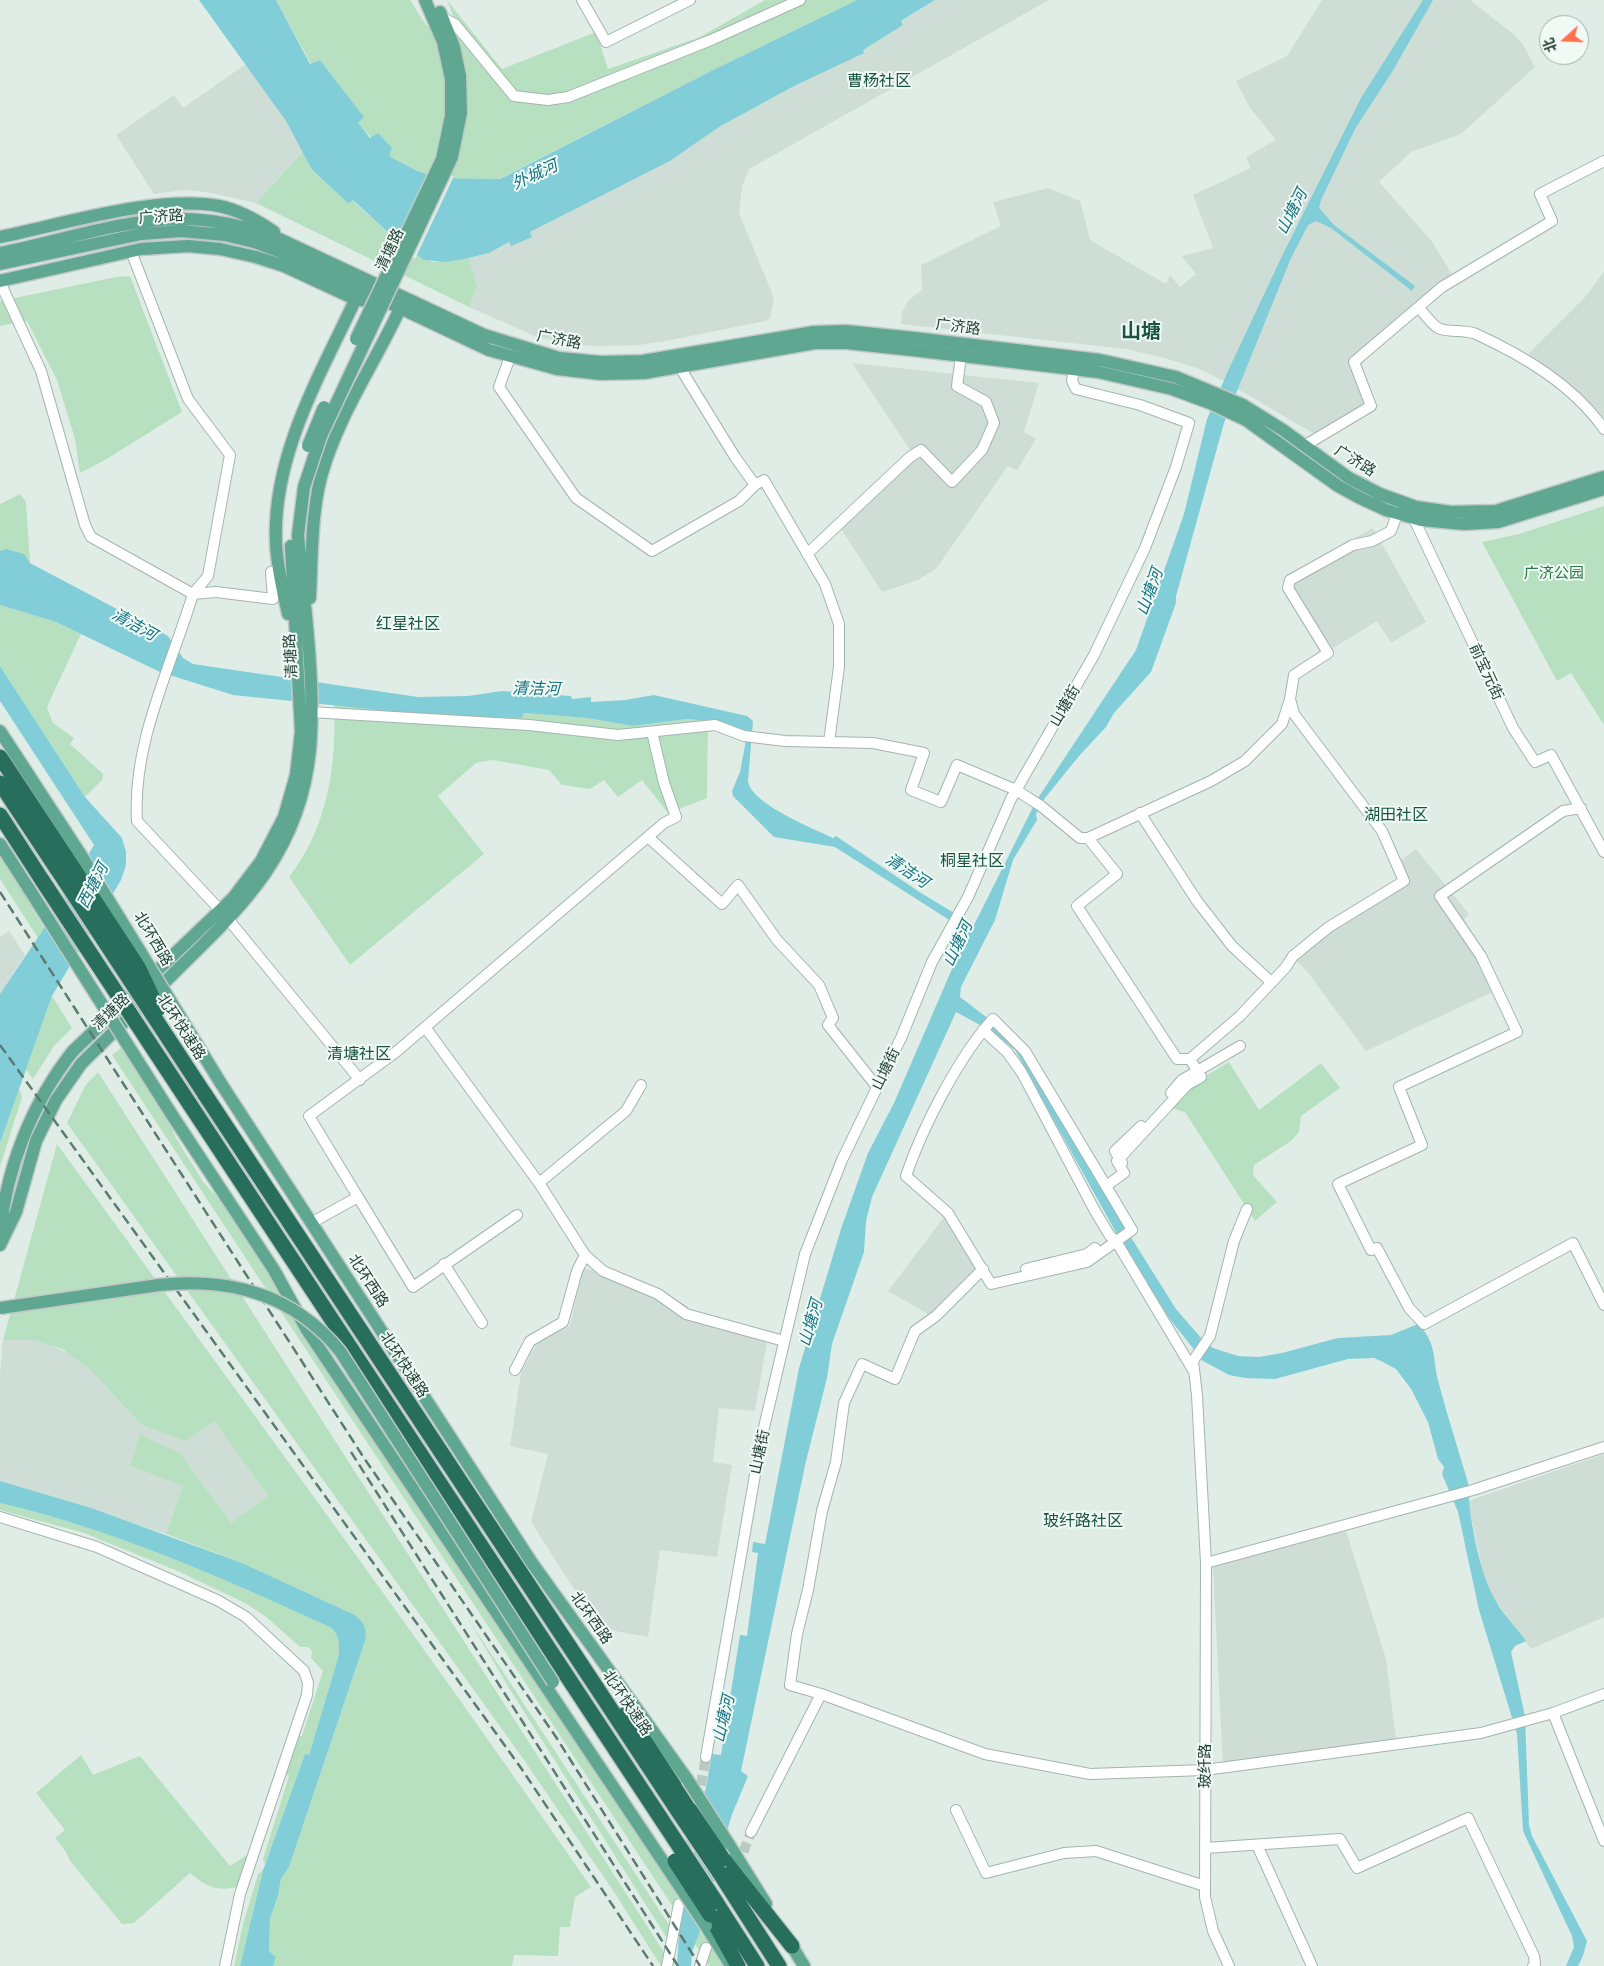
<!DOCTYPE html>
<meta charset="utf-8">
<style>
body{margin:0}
#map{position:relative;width:1604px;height:1966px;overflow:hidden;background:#e0ede7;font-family:"Alegreya Sans","Noto Sans SC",sans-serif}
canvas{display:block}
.north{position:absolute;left:1539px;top:15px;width:50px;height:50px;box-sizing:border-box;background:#f1f9f5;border:1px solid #9dafa8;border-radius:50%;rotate:250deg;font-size:14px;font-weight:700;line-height:20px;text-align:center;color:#1f3f35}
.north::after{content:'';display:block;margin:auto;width:18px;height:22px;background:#ff704c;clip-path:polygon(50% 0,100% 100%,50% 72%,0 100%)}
</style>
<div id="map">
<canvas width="1604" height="1966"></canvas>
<div class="north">北</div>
</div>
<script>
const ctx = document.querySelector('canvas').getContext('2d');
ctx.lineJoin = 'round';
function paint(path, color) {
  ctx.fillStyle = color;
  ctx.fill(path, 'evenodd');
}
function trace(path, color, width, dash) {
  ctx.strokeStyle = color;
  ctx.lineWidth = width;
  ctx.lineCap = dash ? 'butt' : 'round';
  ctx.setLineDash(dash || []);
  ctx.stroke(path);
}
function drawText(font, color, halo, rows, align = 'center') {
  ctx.font = font + ' "Alegreya Sans","Noto Sans SC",sans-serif';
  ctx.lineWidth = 4;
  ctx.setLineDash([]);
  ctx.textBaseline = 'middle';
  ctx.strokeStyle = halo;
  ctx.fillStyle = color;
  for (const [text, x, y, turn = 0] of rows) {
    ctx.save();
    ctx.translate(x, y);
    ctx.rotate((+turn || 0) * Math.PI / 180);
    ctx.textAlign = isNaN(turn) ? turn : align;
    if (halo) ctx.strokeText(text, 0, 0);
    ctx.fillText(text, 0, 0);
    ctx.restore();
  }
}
paint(new Path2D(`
 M935 0H1049L749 169 742 186 739 213 774 298 770 318 765 321 671 340 639 345 599 346 580 345 537 337 469 307 477 287 469 258 489 253 509 242 532 237 530 232 670 161 719 127 794 86 863 53 862 50 903 25 901 22Z
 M1322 0H1470L1512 33 1522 43 1535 67 1461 134 1411 152 1379 182 1431 240 1455 279 1354 361 1371 406 1318 436 1224 381 1197 368 1161 357 1126 349 901 324 902 312 909 300 922 290 921 265 1001 226 993 202 1048 188 1080 201 1090 240 1166 284 1170 275 1180 287 1196 274 1182 256 1213 248 1193 195 1251 168 1246 157 1276 140 1250 108 1236 81 1287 56Z
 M246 64 286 121 303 152 256 203 206 192 184 190 154 194 116 135 174 95 183 108Z
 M1604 271V418L1531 358 1529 353 1586 296Z
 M852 363 1039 383 1024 432 1036 439 1017 470 1008 466 936 569 918 580 882 592 841 529 865 494 910 450Z
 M1373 528 1426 622 1391 643 1377 621 1333 648 1293 590 1296 579 1358 545 1354 538Z
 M1416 849 1469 914 1464 919 1501 988 1366 1051 1306 970 1293 958 1328 931 1409 881 1397 863Z
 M9 931 25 955 0 994V937Z
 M944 1217 983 1273 937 1319 888 1291Z
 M583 1268 630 1280 688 1306 686 1316 768 1335 755 1411 719 1408 713 1462 732 1465 717 1557 660 1550 648 1637 599 1628 531 1522 548 1454 510 1446 521 1373 538 1341 570 1326Z
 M3 1340H34L47 1343 77 1358 91 1370 214 1421 268 1496 231 1523 180 1453 140 1434 130 1466 183 1486 166 1534 0 1481V1375Z
 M1604 1454V1617L1531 1649 1493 1597 1485 1581 1468 1501Z
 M1346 1531 1386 1659 1397 1747 1223 1767 1213 1567Z`), '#ceddd5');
paint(new Path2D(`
 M276 0H410L427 26 457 27 447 0 502 69 596 32 608 69 700 37 765 0H857L713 70 499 179 439 178 417 171 389 156 357 123 364 117 320 60 311 64Z
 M303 152 312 171 350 204 352 200 395 239 432 262 469 258 477 287 469 307 256 203Z
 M130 276 182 412 105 460 80 473 75 439 57 380 27 321 0 326V301L116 277Z
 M20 494 26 502 30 563C24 556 9 549 0 551V504Z
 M1604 506V725L1571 673 1557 681 1482 542 1519 534Z
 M0 605 56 622 81 634 47 707 53 723 74 738 70 744 103 774V779L85 797 0 666Z
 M334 705 482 718H522L523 713 587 718 633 726 687 719 708 721 707 798 668 813 642 780 618 797 604 780 590 789 562 785 549 770 493 760 476 763 438 796 484 854 350 965 289 877C327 829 337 765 334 705Z
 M0 853 44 928 38 938 0 879Z
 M52 996 72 1028 54 1046 33 1079 26 1070Z
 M122 1047 167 1117 176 1138 204 1183 229 1209 303 1330 614 1801 627 1812 678 1893 675 1910 112 1055Z
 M1229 1062 1259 1110 1321 1063 1340 1088 1301 1116 1299 1132 1291 1141 1254 1165 1253 1175 1277 1202 1255 1221 1185 1112 1170 1108 1189 1086Z
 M98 1072 667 1957 665 1966H661L614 1892 524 1760 67 1123 85 1086Z
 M19 1088 22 1097 0 1167V1143Z
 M57 1144C236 1391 418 1636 591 1887L575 1897 570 1927H560L558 1956 514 1955 512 1966H273L276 1957 269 1951 270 1919 278 1896 281 1879 289 1867 365 1641C368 1630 364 1622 355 1615L242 1563 166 1534 183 1486 130 1466 140 1434 180 1453 231 1523 268 1496 214 1421 186 1441 142 1425 91 1370 62 1349 34 1340H3Z
 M0 1503C115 1530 225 1579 333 1628 340 1637 340 1647 338 1658L309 1755 305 1754 265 1864 263 1859 289 1776 284 1773 297 1735 302 1736 323 1671 311 1658 312 1651 308 1647H300L265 1616 247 1604 180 1572 84 1533 0 1510Z
 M467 1617 673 1931 670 1943 509 1688Z
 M81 1755 93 1775 140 1756 230 1866 247 1855 237 1887C217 1892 205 1886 190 1873L134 1923 122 1924 70 1861 66 1852 55 1838 65 1830 36 1793Z
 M263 1870 240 1966H234L243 1924 258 1874Z
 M700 1931 722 1964 723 1966H709L695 1944Z`), '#b7e0c0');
paint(new Path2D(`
 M199 0H276L310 64 320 60 364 117 358 123 370 138 378 133 392 148 389 156 417 171 439 178 500 179 713 70 857 0H935L901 21 903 25 863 50 864 53 794 86 719 127 670 161 530 232 532 237 511 246 509 242 489 253 469 258 447 262 424 260 395 239 353 200 349 204 312 170 286 121Z
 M1423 0H1433L1392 72 1355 129 1321 200 1319 208 1334 225 1415 286 1412 291 1331 228 1316 221 1308 225 1291 258 1224 423 1176 596V603L1151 672 1114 713 1106 727 1079 756 1045 798 1036 814 1037 820 1013 860 995 920 961 987 960 997 998 1026 1016 1043 1127 1231 1176 1309 1202 1339 1213 1348 1238 1356 1259 1357 1282 1353 1338 1338 1391 1335 1418 1324C1438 1344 1432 1360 1439 1384 1448 1418 1459 1452 1469 1486 1467 1510 1480 1572 1492 1594 1500 1611 1515 1626 1526 1641L1515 1646 1511 1652 1525 1716 1529 1825 1532 1836 1587 1941 1583 1956 1578 1966H1566L1574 1947 1572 1936 1523 1831 1517 1734 1479 1610 1458 1512 1442 1474 1444 1467 1438 1459 1428 1422 1411 1389 1396 1369 1381 1361 1374 1358 1348 1359 1275 1379 1245 1378 1229 1375 1203 1361 1169 1318 1119 1238 1015 1050 993 1032 956 1012 872 1197 866 1221 864 1252 832 1344 827 1378 806 1461 741 1771 748 1776 731 1817 702 1926 692 1952 691 1966H677L680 1917 684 1907 712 1754 721 1755 740 1635 747 1636 758 1553 752 1552 753 1542 765 1544 799 1368 841 1229 868 1153 894 1103 968 932 835 847 774 837 733 796 732 791 740 772 746 740 708 721 687 719 633 726 587 718 524 713 522 718 447 717 233 695 160 672 56 622 0 605V551L6 549 24 554 30 563 168 636 183 658 193 664 418 697 468 696 502 691 571 696 572 699 591 697V702L625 700 654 695 747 716 753 721 748 781C750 803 814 829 833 838L836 836 921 893 974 925 1036 801 1136 650 1184 514 1207 419 1228 371 1283 254 1361 98Z
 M0 666 85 797 122 838 126 852V865L121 880 52 996 0 1143V994L41 933 94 845 0 701Z
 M0 1481 91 1508 242 1563 355 1615C364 1622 368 1630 365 1641L289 1867 281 1879 278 1896 270 1919 269 1951 276 1957 273 1966H240L263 1870 305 1754 309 1755 338 1658C340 1647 340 1637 332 1628 225 1579 115 1530 0 1503Z`), '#82ced8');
paint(new Path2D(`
 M429 172 439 176H454L415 259 395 242Z`), '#e0ede7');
trace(new Path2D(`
 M698 1800 706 1757
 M687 1862 693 1829
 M738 1866 751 1832`), '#b9cac3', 10, [10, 5]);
const minor = new Path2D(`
 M582 0 606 42 690 0
 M443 18 455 24 514 96 548 100 568 97 711 40 800 0
 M131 251 188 399 230 455 208 576 193 594C171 667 132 743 137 821L221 911
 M0 282 41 371 85 525 91 537 193 594 216 592 273 599 271 572 279 571
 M1419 308C1425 314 1431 324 1438 328 1448 333 1464 329 1476 334 1524 356 1573 385 1604 429
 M510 357 499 387 576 498 652 551 739 501 755 485
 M679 366 735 457 755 485 764 480 825 584 839 624V667L829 742
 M1304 446 1371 406 1354 362 1442 287 1552 221 1540 194 1604 161
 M1415 514 1414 519 1513 728 1535 762 1551 755 1604 852
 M807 554 910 457 921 450 952 482 982 450 994 423 986 402 957 386 961 356
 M310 712 529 725 618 735 715 725 744 736 785 741 873 743 924 753 911 790 941 802 957 765 1016 790 1041 806 1080 838H1088L1211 781 1245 761 1282 724 1290 699
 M1581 808 1563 811 1440 896 1481 956 1517 1032 1399 1087 1422 1145 1338 1184 1371 1250 1377 1248 1409 1308 1424 1324 1573 1243 1604 1305
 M1140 813 1197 901 1232 946 1271 982
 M648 837 722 904 738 885 777 940 819 985 833 1018 828 1025 877 1087
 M1088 838 1117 874 1077 906 1177 1059H1190
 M228 919 360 1080
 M425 1027 539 1183 585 1255 603 1271 658 1294 686 1314 784 1341
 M983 1030 1007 1052 1022 1073 1095 1211 1110 1236 1116 1241 1193 1370
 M1171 1093 1182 1080 1240 1046
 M1122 1163 1115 1151 1141 1126
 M539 1183 626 1111 641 1085
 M1106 1186 1025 1051 993 1019C959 1056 922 1128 906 1176L948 1213 991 1284 1087 1262 1132 1230 1106 1186 1124 1173 1117 1161 1187 1085 1201 1077 1190 1059 1240 1016 1286 967 1293 956 1329 927 1404 881 1382 831 1294 714 1290 699 1294 675 1328 653 1288 588 1290 580 1353 545 1372 541 1391 531 1400 506
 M358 1197 413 1287 517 1215
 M311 1223 358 1197 309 1116 396 1052 664 823 676 817 664 783 652 732
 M444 1264 482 1323
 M1026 1269 1087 1254 1095 1248
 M515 1370 530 1341 563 1322 577 1271 585 1255
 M0 1517 97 1547 217 1600 246 1617 304 1671 308 1683 307 1695 240 1894 225 1966
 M1206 1563 1473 1490 1604 1447
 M821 1694 985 1754 1090 1774 1205 1770 1481 1733 1553 1713 1604 1694
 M1553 1713 1604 1841
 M706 1757 761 1440 805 1254 842 1160 901 1038 932 962 968 897 1011 799 1094 655 1145 548 1176 467 1189 423 1140 405 1076 389 1072 381 1074 369
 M956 1810 986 1873 1064 1853 1096 1851 1205 1886
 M751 1832 821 1694 790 1685 797 1634 808 1590 822 1511 836 1462 844 1403 862 1364 895 1379 915 1331 936 1316 983 1269
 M1257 1845 1312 1966
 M1205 1848 1340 1839 1357 1868 1468 1818 1534 1956 1535 1964 1533 1966
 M667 1966 679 1904
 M700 1966 706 1948
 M1229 1966 1213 1931 1205 1897 1206 1563 1197 1395 1193 1361 1210 1336 1234 1241 1247 1209`);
const major = new Path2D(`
 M425 0 443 42 451 79
 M440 12 454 47 460 76
 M0 237C64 224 155 195 219 206 239 210 257 220 274 232
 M0 253C57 242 123 219 181 219 213 219 244 226 275 237L484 335 559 358 601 362 643 361 814 332 846 331 914 338 1100 360 1176 377 1243 405 1283 430 1349 478 1380 494 1416 507 1451 512 1496 511 1604 477
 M0 264 141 234 181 231 225 235 254 242 288 255 489 350 557 369 601 374 644 373 815 343H846L912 350 1098 372 1172 389 1210 403 1246 420 1338 486 1360 498 1386 510 1421 520 1464 524 1498 522 1604 489
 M0 281 141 249 188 246 220 249 256 257 284 266 355 299 384 304
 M310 598C312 558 311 516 321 477 338 414 378 359 404 300
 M288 614C283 591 277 567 276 543 272 454 322 372 358 294
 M0 731 79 852
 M0 844 29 889
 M220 1082 532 1563 687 1779
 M172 1115 274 1270 307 1330 668 1869
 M0 1234C6 1168 32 1103 73 1051L233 898 261 861 284 817 296 775 301 732 291 546
 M0 1245 16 1212 36 1141 56 1100 81 1064C113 1032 146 1001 178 969 246 903 300 850 310 750 316 684 304 602 298 535
 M728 1843 766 1904
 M706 1926 730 1964
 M787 1938 804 1966`);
const highway = new Path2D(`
 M0 757 68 860
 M0 783 57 869
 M0 815 42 880
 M204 1093 680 1814
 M189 1103 683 1852
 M624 1715 639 1733 690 1810
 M723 1859 792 1946
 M719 1872 779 1966
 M716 1902 757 1966
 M710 1915 738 1966`);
trace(minor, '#a2b5ae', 12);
trace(major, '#c0c9c6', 15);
trace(highway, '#c0c9c6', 18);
trace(minor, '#fff', 10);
trace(major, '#60a792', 12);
trace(highway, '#286e5d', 15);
trace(new Path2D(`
 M0 892 364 1458 556 1737 700 1966
 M0 1045 521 1768 653 1966
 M351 1452 678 1966`), '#597b70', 2.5, [10, 5]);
const majorBridge = new Path2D(`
 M356 339 442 159 451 116V79
 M308 446 324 407
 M298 535 304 487 321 436 452 157 461 113 460 76
 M79 852 220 1082
 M29 889 172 1115
 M0 1308 159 1285C230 1277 294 1295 340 1351L553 1682
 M687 1779 728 1843
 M668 1869 706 1926`);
const highwayBridge = new Path2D(`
 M68 860 138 967 158 1009
 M57 869 204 1093
 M42 880 189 1103
 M690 1810 723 1859
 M680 1814 719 1872
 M683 1852 716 1902
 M675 1861 710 1915`);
trace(majorBridge, '#c0c9c6', 15, []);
trace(highwayBridge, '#c0c9c6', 18, []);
trace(majorBridge, '#60a792', 12);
trace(highwayBridge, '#286e5d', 15);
drawText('15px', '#1f3f35', '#f1f9f5', [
 ["广济路",161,217,-4],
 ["清塘路",390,250,-65],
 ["广济路",958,327,7],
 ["广济路",559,340,11],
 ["广济路",1355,461,32],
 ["清塘路",291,656,-93],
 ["前宝元街",1486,672,65],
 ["山塘街",1065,706,-60],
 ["北环西路",153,939,59],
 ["清塘路",111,1012,-44],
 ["北环快速路",181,1027,57],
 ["山塘街",886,1069,-64],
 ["北环西路",368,1281,57],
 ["北环快速路",404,1365,57],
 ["山塘街",760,1452,-78],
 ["北环西路",591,1618,55],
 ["北环快速路",627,1703,56],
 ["玻纤路",1205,1766,-90]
]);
drawText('15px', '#257a42', '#f1f9f5', [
 ["广济公园",1554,573]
]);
drawText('16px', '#195342', '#f1f9f5', [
 ["曹杨社区",879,81],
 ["红星社区",408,624],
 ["湖田社区",1396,815],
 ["桐星社区",972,861],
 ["清塘社区",359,1054],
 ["玻纤路社区",1083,1521]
]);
drawText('italic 16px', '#137381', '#f1f9f5', [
 ["外城河",535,175,-25],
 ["山塘河",1292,212,-63],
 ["山塘河",1150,592,-70],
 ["清洁河",134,625,29],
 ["清洁河",536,689,1],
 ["清洁河",907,871,34],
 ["西塘河",93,886,-63],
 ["山塘河",958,944,-65],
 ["山塘河",811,1323,-74],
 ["山塘河",724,1719,-77]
]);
drawText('bold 20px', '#195342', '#f1f9f5', [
 ["山塘",1141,332]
]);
</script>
